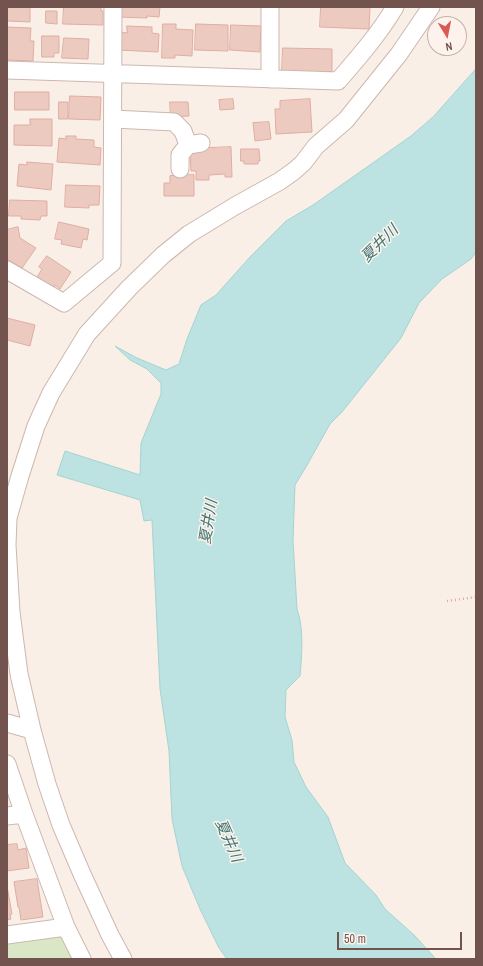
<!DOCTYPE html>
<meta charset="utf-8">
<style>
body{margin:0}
#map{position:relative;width:483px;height:966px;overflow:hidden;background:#faefe6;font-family:"Archivo Narrow",sans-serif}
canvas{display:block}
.frame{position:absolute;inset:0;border:8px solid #72534d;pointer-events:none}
.north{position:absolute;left:427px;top:16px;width:40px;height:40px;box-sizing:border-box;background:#fdf3ec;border:1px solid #c5b3ac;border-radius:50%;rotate:170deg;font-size:11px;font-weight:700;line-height:16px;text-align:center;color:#72534d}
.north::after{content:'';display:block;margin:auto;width:14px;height:18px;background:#da5a56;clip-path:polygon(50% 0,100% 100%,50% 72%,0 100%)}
.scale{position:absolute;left:337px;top:932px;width:125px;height:18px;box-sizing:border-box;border:2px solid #72534d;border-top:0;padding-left:5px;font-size:12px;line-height:14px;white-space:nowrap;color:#72534d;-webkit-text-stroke:3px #fdf3ec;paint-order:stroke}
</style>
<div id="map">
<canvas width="483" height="966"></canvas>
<div class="frame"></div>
<div class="north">N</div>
<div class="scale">50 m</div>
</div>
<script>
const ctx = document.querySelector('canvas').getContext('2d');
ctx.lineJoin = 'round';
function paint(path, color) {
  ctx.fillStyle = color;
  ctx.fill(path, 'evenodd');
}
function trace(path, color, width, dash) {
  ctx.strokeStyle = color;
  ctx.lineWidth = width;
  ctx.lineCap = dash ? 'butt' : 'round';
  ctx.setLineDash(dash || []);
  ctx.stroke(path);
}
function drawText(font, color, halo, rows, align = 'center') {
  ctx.font = font + ' "Archivo Narrow","Noto Sans JP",sans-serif';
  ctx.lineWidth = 3;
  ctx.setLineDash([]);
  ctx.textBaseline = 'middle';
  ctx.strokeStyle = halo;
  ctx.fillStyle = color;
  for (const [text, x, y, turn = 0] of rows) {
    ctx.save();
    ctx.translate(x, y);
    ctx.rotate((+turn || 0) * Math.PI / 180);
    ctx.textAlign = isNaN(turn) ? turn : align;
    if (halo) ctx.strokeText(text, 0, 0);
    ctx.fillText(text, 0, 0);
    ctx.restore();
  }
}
paint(new Path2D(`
 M61 935 74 959H7V939Z`), '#dae7c6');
const water = new Path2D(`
 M476 69V252L471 259 442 279 419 303 401 338 342 412 330 424 306 467 295 485 293 540 297 609C304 628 302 655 300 676L286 690 285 717 292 740 294 762 306 787 328 817 345 863 376 895 385 909 414 935 436 959H227L219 948 200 909 182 866 172 819 169 751 160 689 152 520 144 521 140 500 57 475 65 451 140 475 141 443 161 394V383L147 369 130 360 115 346 137 358 166 370 179 364 187 339 201 305 216 295 250 257 286 221 313 205 411 136 433 117Z`);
paint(water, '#bce2e1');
trace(water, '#a4d3d1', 1);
const building = new Path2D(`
 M7 7H30V22L7 21Z
 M64 7H101V11H103V25L63 24Z
 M118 7H160L159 17 147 16V18L118 17Z
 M321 7H370L369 29 320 27Z
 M46 11H57V24L46 23Z
 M163 24H176V29L193 30 192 56 175 55V58H162Z
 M196 24 228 25V51L195 50Z
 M231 25 261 26 260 52 230 50Z
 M127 26 152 27V33L159 34 158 52 118 50 119 32 127 33Z
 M7 27 31 28 30 41H34L33 61 7 60Z
 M42 36H59V53H54V57H42Z
 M64 38 89 39 88 59 62 58Z
 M283 48 332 49V72L282 71Z
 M15 92H49V110H15Z
 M70 96 101 97 100 120 69 119Z
 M233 99 234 109 220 110 219 100Z
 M310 99 312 132 276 134 275 109H280V101Z
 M59 102H68V119H59Z
 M170 102H188L189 116 171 117Z
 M30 119H52V146L14 145V125H30Z
 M269 122 271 139 255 141 253 123Z
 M66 136H76V139L94 140V147L101 148 100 165 57 162 59 138 66 139Z
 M231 147 232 177H225V174L209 175V180H196V171H191L190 149Z
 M241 149H259L260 161H258V164H244V161H241Z
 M27 162 53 164 51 190 17 186 19 164 27 165Z
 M194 175V196H164V183H170V176Z
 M66 185 100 186 99 205H89V208L65 207Z
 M10 200 47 201V216H41L40 220 21 219V216H9Z
 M59 222 89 229 87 240 83 239 81 248 61 244 62 240 55 239Z
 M18 227 20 238 36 248 22 268 7 259V230Z
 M47 256 71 272 60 289 55 285 54 288 37 277 42 269 39 267Z
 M7 318 35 325 30 346 7 340Z
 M17 844 18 850 26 848 29 868 7 871V845Z
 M37 879 43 917 21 920 19 907H18L14 882Z
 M7 886 12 914 10 915 11 919 7 920Z`);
paint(building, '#edcac0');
trace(building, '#dfada2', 1);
const minor = new Path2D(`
 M270 7V79
 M7 70 338 81C358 58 379 34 395 7
 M113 119 174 122 183 131 188 145
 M180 169V155L188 145 201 143
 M7 270 64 303 112 263 113 7
 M7 723 32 730
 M7 764 24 814 66 927 82 959
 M7 816 24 814
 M7 935 66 927
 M123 959 110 935 82 874 61 825 47 784 32 730 19 674 11 612 7 545 8 518 20 476 36 426 51 393 87 334 129 288 163 255 189 234 235 206 280 181 294 171 303 163 316 146 346 120 399 54 431 7`);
trace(minor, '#cdb7b0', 19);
trace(new Path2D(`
 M447 601 476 597`), '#d2ada3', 2.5, [1, 3]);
trace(minor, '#fff', 17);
drawText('italic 15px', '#427674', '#fdf3ec', [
 ["夏井川",380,244,-45],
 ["夏井川",209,522,-81],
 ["夏井川",228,841,66]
]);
</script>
